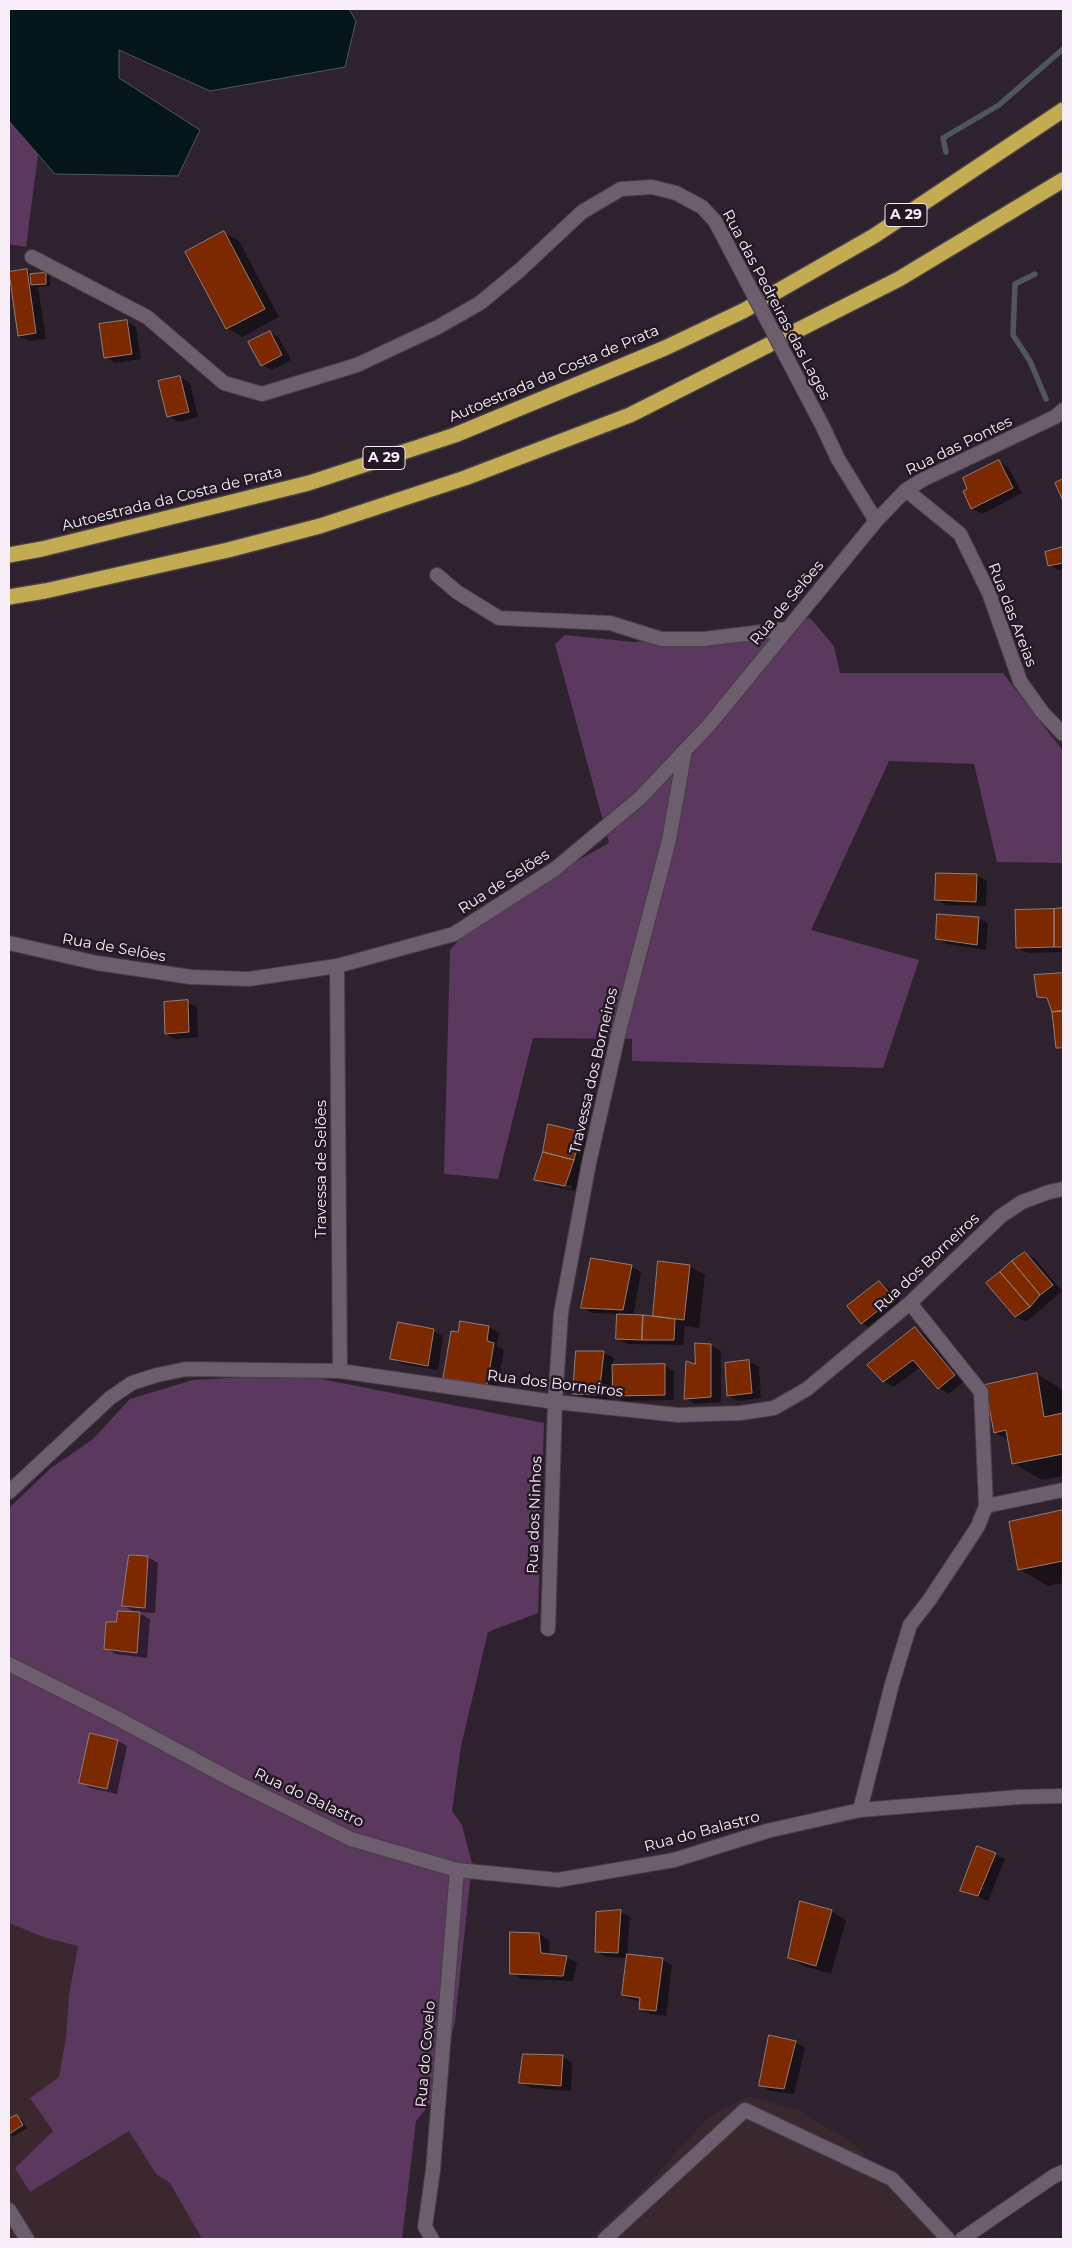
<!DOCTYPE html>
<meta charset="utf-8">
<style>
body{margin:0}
#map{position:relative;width:1072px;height:2248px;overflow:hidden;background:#2f222f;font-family:Montserrat,sans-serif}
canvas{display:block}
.frame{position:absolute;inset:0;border:10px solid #f7eef7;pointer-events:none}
</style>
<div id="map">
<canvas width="1072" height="2248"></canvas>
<div class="frame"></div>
</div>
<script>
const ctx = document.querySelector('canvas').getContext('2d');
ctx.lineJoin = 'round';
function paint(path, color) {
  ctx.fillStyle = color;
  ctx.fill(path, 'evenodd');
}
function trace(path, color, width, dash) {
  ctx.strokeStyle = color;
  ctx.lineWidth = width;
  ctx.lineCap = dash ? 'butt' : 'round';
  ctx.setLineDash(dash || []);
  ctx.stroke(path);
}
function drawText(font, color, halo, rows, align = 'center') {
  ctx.font = font + ' Montserrat,sans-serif';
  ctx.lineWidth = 5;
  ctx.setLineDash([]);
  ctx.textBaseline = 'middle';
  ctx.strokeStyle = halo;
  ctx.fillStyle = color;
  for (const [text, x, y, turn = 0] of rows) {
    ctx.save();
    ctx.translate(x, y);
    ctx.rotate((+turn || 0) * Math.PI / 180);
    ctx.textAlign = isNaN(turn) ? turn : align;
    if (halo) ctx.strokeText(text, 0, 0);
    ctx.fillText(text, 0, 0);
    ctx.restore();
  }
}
paint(new Path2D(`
 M9 1923 46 1938 78 1946 69 1995 66 2037 53 2131 16 2168 30 2192 129 2131 156 2174 170 2183 202 2239H9Z
 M748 2096 798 2110 857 2146 937 2239H589L646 2187 706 2119Z`), '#3b282f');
paint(new Path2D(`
 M9 82 42 124 26 247 9 244Z
 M810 618 834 646 840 673H1003L1063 751V863L997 862 974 764 889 761 811 930 919 960 883 1068 632 1061V1039L533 1038 498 1179 444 1174 450 950 480 915 609 843 555 644 565 635 635 642 717 638Z
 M296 1374 544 1423 538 1613 488 1632 461 1746 452 1811 462 1825 472 1864 455 2021 439 2093 416 2121 402 2239H202L170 2183 156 2174 129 2131 30 2192 15 2168 53 2131 30 2098 59 2077 66 2037 69 1995 78 1946 46 1938 9 1923V1508L51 1468 93 1439 130 1399 193 1380Z`), '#5b385d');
const water = new Path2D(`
 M9 9H349L356 21 345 67 210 91 119 50V78L200 130 178 176 55 174 9 121Z`);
paint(water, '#05161a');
trace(water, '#4e575c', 1);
paint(new Path2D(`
 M224 233 239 241 279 317 242 337 227 328 186 252Z
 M27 270 35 275 45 274 50 276V286L38 287 46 339 29 341 19 336Z
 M126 321 136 327 141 359 115 363 105 357Z
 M270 332 279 338 291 360 272 370 262 365Z
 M180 377 190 383 198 417 178 422 168 416Z
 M999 462 1008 467 1022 493 982 514 972 508Z
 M1063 549V570H1059L1050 565 1046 553Z
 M937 874 977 875 987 881 986 906 946 905 936 899Z
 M1063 910V952L1027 953 1017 947 1016 911Z
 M978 918 988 923 986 950 947 944 937 939Z
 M1063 974V1051L1057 1048 1053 1012 1050 1002 1038 996 1035 977Z
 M187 1002 197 1007 198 1037 176 1039 166 1034Z
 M549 1125 580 1133 590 1139 575 1191 546 1185 536 1179ZM545 1181 572 1186 571 1189 545 1183Z
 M1025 1253 1035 1259 1062 1291 1026 1322 1016 1317 988 1283Z
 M690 1266 705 1275 699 1328 685 1326 683 1345 627 1344 617 1338 618 1314 592 1313 583 1307 632 1267 641 1272 633 1317 660 1319 654 1315Z
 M879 1282 889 1288 903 1304 872 1329 862 1323 848 1307Z
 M461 1323 489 1327 499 1333 497 1346 504 1350 497 1390 454 1383 445 1377Z
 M915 1328 924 1334 964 1381 949 1394 939 1388 921 1367 893 1387 884 1381Z
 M433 1331 443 1336 438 1370 402 1364 392 1358Z
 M711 1345 721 1351V1402L695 1404 686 1398Z
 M577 1352 604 1353 614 1358 613 1366 664 1365 674 1371V1400L624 1401 614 1395V1374H612L609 1399H584L574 1393Z
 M749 1361 759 1367 761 1398 738 1401 728 1396Z
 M1037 1374 1063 1390V1476L1042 1480 1013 1463 1008 1440 995 1433 987 1386Z
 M1063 1511V1583L1048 1586 1019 1569 1011 1523Z
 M148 1557 158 1563 155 1613 137 1612 150 1619 147 1658 116 1654 106 1648 117 1623 136 1613 124 1606Z
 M118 1741 127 1746 117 1794 90 1788 81 1782Z
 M995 1854 1005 1859 988 1901 962 1890Z
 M831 1911 846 1920 831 1974 804 1966 789 1958Z
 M621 1912 630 1917 627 1955 662 1959 672 1965 666 2016 650 2014 640 2008 641 2001 633 2000 623 1995 628 1958 606 1957 596 1951Z
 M539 1934 549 1940 550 1955 567 1957 577 1963 573 1981 521 1979 511 1973Z
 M795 2042 805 2048 794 2094 770 2091 760 2085Z
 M562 2057 572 2062 571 2091 531 2088 521 2082Z
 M17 2116 21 2119 27 2128 13 2137 9 2134V2121Z`), '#0007');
trace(new Path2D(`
 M946 152 943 138 999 105 1063 49
 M1035 274 1015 284 1013 335 1030 361 1046 399`), '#4e575c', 5.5);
const building = new Path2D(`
 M224 231 265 309 226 329 185 252Z
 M27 269 36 333 18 336 9 272Z
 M46 273V284L31 285 30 274Z
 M127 320 132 354 104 358 99 324Z
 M270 331 282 355 261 366 248 342Z
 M180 376 189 412 167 417 158 381Z
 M999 460 1013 488 971 509 963 491 967 489 963 478Z
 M1063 479V501L1055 483Z
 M1063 547V563L1048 566 1045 552Z
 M936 873 977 874 976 902 935 900Z
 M1063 908V947H1054V909Z
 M1054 909V947L1016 948 1015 910Z
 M937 914 979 917 977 945 936 939Z
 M1063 973V1011L1052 1012 1047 998 1037 997 1034 975Z
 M188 1000 189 1032 165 1034 164 1002Z
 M1063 1011V1048H1056L1052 1012Z
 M548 1124 581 1132 574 1160 543 1152Z
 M543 1152 574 1160 565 1186 534 1180Z
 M1025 1252 1053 1285 1040 1295 1012 1261Z
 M591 1258 632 1265 623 1310 581 1308Z
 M658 1261 690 1265 684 1320 653 1316Z
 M1012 1261 1040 1295 1030 1307 1000 1272Z
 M1000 1272 1030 1307 1015 1317 986 1283Z
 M879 1281 894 1298 861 1324 847 1306Z
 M617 1314 643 1315 642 1340 616 1339Z
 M643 1315 675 1319 674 1340H642Z
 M460 1321 489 1326 487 1341 494 1343 487 1385 443 1378 451 1331 458 1332Z
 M398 1322 434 1329 428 1366 390 1359Z
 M915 1327 955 1375 938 1389 913 1360 883 1382 867 1365Z
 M695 1343 711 1344V1397L684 1399 686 1361 695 1364Z
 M576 1351H604L599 1395 573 1394Z
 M749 1360 752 1393 727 1396 725 1363Z
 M665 1364V1395L613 1396 612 1365Z
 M1037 1373 1044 1417 1063 1413V1454L1012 1464 1006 1430 994 1433 985 1385Z
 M1063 1510V1561L1018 1570 1009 1522Z
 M129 1555 148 1556 145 1608 122 1606Z
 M118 1611 140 1612 137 1653 104 1649 106 1622H116Z
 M90 1733 118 1740 107 1789 79 1783Z
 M977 1846 996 1853 978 1896 960 1891Z
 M800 1901 832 1910 816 1966 788 1958Z
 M621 1910 618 1953 595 1952 596 1912Z
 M510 1932 539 1933 541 1953 567 1956 563 1976 510 1974Z
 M627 1954 663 1958 656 2011 639 2009 640 1998 622 1995Z
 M769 2035 796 2041 784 2089 759 2086Z
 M523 2054 563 2055 561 2086 519 2083Z
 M17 2115 23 2125 9 2134V2119Z`);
paint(building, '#7d2900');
trace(building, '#937d75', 1);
const minor = new Path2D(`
 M32 257 147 317 224 383 262 394 357 365 438 327 480 303 520 270 582 212 621 189 652 187 676 193 702 207 715 221
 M823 427 838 459 876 521
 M906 490 960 534 989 593 1020 681 1042 712 1063 734
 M437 575 457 592 499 618 610 623 661 639H704L786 629
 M9 943 97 963 191 977 249 979 337 966 454 934 555 869 640 798 709 725 876 521 906 490 924 479 1055 417 1063 410
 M337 966 340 1371
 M986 1506 1063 1490
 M548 1629 555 1402 561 1313 589 1163 619 1031 669 840 685 750
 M9 1664 109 1714 236 1782 351 1839 457 1870 558 1880 674 1860 767 1831 860 1810 1019 1797 1063 1796
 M860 1810 892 1684 910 1625 930 1599 969 1540 978 1526 986 1506 981 1392 910 1303
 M9 2210 27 2239
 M432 2239 425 2227 433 2170 457 1870
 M605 2239 745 2110 892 2179 948 2239
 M962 2239 1054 2176 1063 2172`);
const tertiary = new Path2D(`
 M9 1492 110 1398 132 1383 157 1375 186 1369 340 1371 555 1402 678 1415 741 1413 774 1408 807 1389 910 1303 1001 1216 1022 1202 1049 1192 1063 1189`);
const motorway = new Path2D(`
 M9 555 42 549 309 483 455 435 665 348 743 311 874 236 1063 110
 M9 597 45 591 228 550 320 526 465 478 630 415 899 279 1063 180`);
trace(minor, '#483d48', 16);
trace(tertiary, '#483d48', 16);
trace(motorway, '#483d48', 18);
trace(minor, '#6c5e6d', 14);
trace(tertiary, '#6c5e6d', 14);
trace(motorway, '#c3ab52', 15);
const minorBridge = new Path2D(`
 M715 221 823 427`);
trace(minorBridge, '#483d48', 16, []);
trace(minorBridge, '#6c5e6d', 14);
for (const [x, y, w] of [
 [906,215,42],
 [384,458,42]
]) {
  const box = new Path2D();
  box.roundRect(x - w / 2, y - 11.5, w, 23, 4);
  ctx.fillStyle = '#251825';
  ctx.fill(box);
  trace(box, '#f7eef7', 1);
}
drawText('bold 14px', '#f7eef7', null, [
 ["A 29",906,215],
 ["A 29",384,458]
]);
drawText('15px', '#f7eef7', '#251825', [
 ["Rua das Pedreiras das Lages",776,305,62],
 ["Autoestrada da Costa de Prata",554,374,-23],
 ["Rua das Pontes",959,446,-26],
 ["Autoestrada da Costa de Prata",172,499,-14],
 ["Rua de Selões",787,603,-50],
 ["Rua das Areias",1012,615,69],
 ["Rua de Selões",504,882,-33],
 ["Rua de Selões",114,948,10],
 ["Travessa dos Borneiros",594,1071,-77],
 ["Travessa de Selões",322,1169,-90],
 ["Rua dos Borneiros",927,1263,-43],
 ["Rua dos Borneiros",555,1384,7],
 ["Rua dos Ninhos",535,1515,-88],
 ["Rua do Balastro",309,1798,25],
 ["Rua do Balastro",702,1832,-15],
 ["Rua do Covelo",426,2054,-85]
]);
</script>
